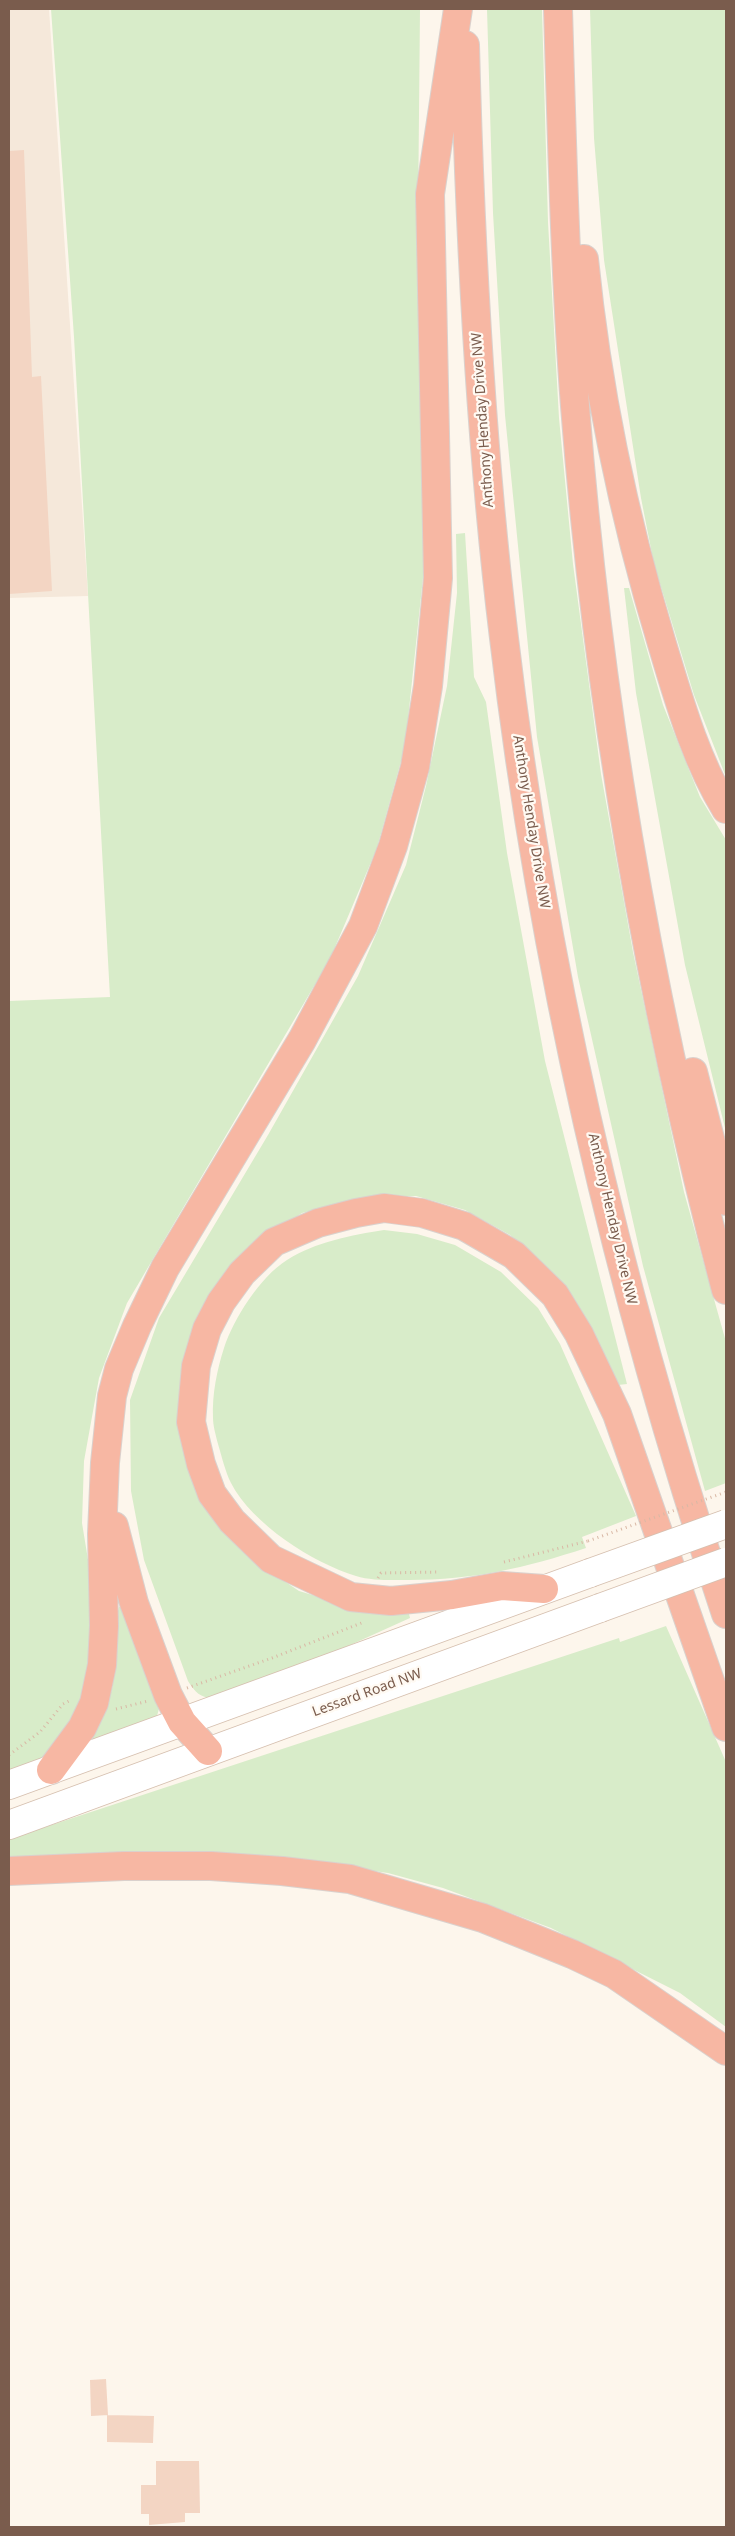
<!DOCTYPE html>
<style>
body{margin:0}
#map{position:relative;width:735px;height:2536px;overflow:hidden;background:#fdf6ec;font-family:"Noto Sans",sans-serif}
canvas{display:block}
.frame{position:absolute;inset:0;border:10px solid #7a5c4d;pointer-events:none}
</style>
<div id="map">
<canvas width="735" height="2536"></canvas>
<div class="frame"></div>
</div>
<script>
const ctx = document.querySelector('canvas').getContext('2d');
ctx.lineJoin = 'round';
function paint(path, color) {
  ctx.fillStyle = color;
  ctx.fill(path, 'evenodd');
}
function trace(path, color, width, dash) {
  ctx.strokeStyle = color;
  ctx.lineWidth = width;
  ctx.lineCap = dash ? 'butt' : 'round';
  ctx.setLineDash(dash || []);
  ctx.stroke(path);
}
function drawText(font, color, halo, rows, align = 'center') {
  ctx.font = font + ' "Noto Sans",sans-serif';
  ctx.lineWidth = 4.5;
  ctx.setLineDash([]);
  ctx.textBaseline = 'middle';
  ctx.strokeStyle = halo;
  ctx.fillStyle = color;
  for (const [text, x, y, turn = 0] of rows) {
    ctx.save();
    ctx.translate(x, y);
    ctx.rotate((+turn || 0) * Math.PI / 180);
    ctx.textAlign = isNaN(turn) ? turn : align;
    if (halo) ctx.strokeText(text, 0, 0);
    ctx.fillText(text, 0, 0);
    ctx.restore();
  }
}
paint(new Path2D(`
 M9 9H49L88 596 9 598Z`), '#f5e8da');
paint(new Path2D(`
 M51 9H420L418 218 425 559 405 747 377 848 330 959 127 1303 99 1378 84 1461 82 1523 98 1621 79 1722 52 1751 29 1766 9 1773V1001L110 997 74 337Z
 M487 9H542L548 222 559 418 573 564 601 774 633 952 684 1192 726 1342V1483L705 1491 643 1266 578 977 537 737 505 415 493 213Z
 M590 9H726V777L694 695 654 564 641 498 604 260 594 138Z
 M465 533 474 677 486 702 507 853 545 1061 627 1384 618 1385 594 1332 571 1296 547 1267 510 1235 465 1210 416 1196 349 1200 302 1213 249 1248 214 1290 194 1325 183 1376 184 1429 253 1560 299 1591 359 1609 409 1614 410 1618 326 1656 214 1698C200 1698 195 1692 188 1681L144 1560 131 1491 130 1400 159 1318 268 1135 358 976 406 865 426 786 447 686 457 593 456 534Z
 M624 588H629L663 705 700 797 726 840V1132L685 965 636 693Z
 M384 1230 417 1234 455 1245 501 1272 538 1308 560 1344 636 1516 582 1537 586 1548C525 1568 473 1580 409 1580 392 1580 372 1581 356 1576 313 1563 252 1524 231 1483 225 1471 222 1457 218 1444 216 1436 213 1426 213 1418 212 1394 217 1370 224 1348 234 1318 260 1277 287 1260 315 1242 352 1235 384 1230Z
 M119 1607H122L160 1705 157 1716 88 1743 104 1715 112 1689 116 1653 115 1622Z
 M666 1626 726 1762V2027L680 1993 551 1928 443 1888 388 1873 284 1858 107 1854 52 1855 9 1860V1839L619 1638 620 1642Z`), '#d8ecc9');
paint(new Path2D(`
 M24 150 32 377 41 376 52 591 9 594V151Z
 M106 2379 108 2415 91 2416 90 2380Z
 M107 2415 154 2416 153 2443 107 2442Z
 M156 2461H199L200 2513H185V2522L149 2525V2514H141V2485H156Z`), '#f3d5c3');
const secondary = new Path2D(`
 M9 1785 590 1573
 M9 1825 600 1608`);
const motorway = new Path2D(`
 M558 9C562 141 565 274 575 406 598 704 650 1001 726 1290
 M465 45C470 243 480 441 504 638 543 969 620 1298 726 1614
 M584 259C597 390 624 518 662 644 679 700 695 759 726 809
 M693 1072 726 1201
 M114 1526 134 1603 168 1695 182 1722 208 1751
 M544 1589 502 1586 452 1595 391 1601 351 1597 271 1559 232 1521 212 1494 201 1464 191 1422 196 1366 207 1329 221 1302 242 1273 274 1242 318 1223 356 1213 384 1208 422 1213 464 1226 514 1255 555 1295 579 1334 617 1414 726 1727
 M51 1770 82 1728 94 1703 102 1665 104 1626 102 1534 105 1463 112 1396 119 1369 137 1326 165 1268 302 1040 363 926 393 846 415 767 428 686 438 578 430 194 458 9
 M9 1871 124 1866H211L282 1871 350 1879 483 1918 572 1954 614 1974 726 2051`);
trace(secondary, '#d6c0b0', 30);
trace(motorway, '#dad1cd', 30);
trace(new Path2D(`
 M504 1562 588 1541
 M378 1578 381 1573 439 1572
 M187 1688 272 1658 364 1622
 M116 1709 148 1701
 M9 1755 40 1732 63 1704 71 1700`), '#d9b8a5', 3, [1, 4]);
trace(secondary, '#fff', 28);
trace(motorway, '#f7b7a3', 28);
const secondaryBridge = new Path2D(`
 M590 1573 726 1524
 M600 1608 726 1562`);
trace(secondaryBridge, '#d6c0b0', 30, []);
trace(new Path2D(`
 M588 1541 726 1492`), '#d9b8a5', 3, [1, 4]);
trace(secondaryBridge, '#fff', 28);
drawText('14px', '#7a5c4d', '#fffaf3', [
 ["Anthony Henday Drive NW",483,420,-94],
 ["Anthony Henday Drive NW",531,822,81],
 ["Anthony Henday Drive NW",612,1219,77],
 ["Lessard Road NW",367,1693,-20]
]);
</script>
